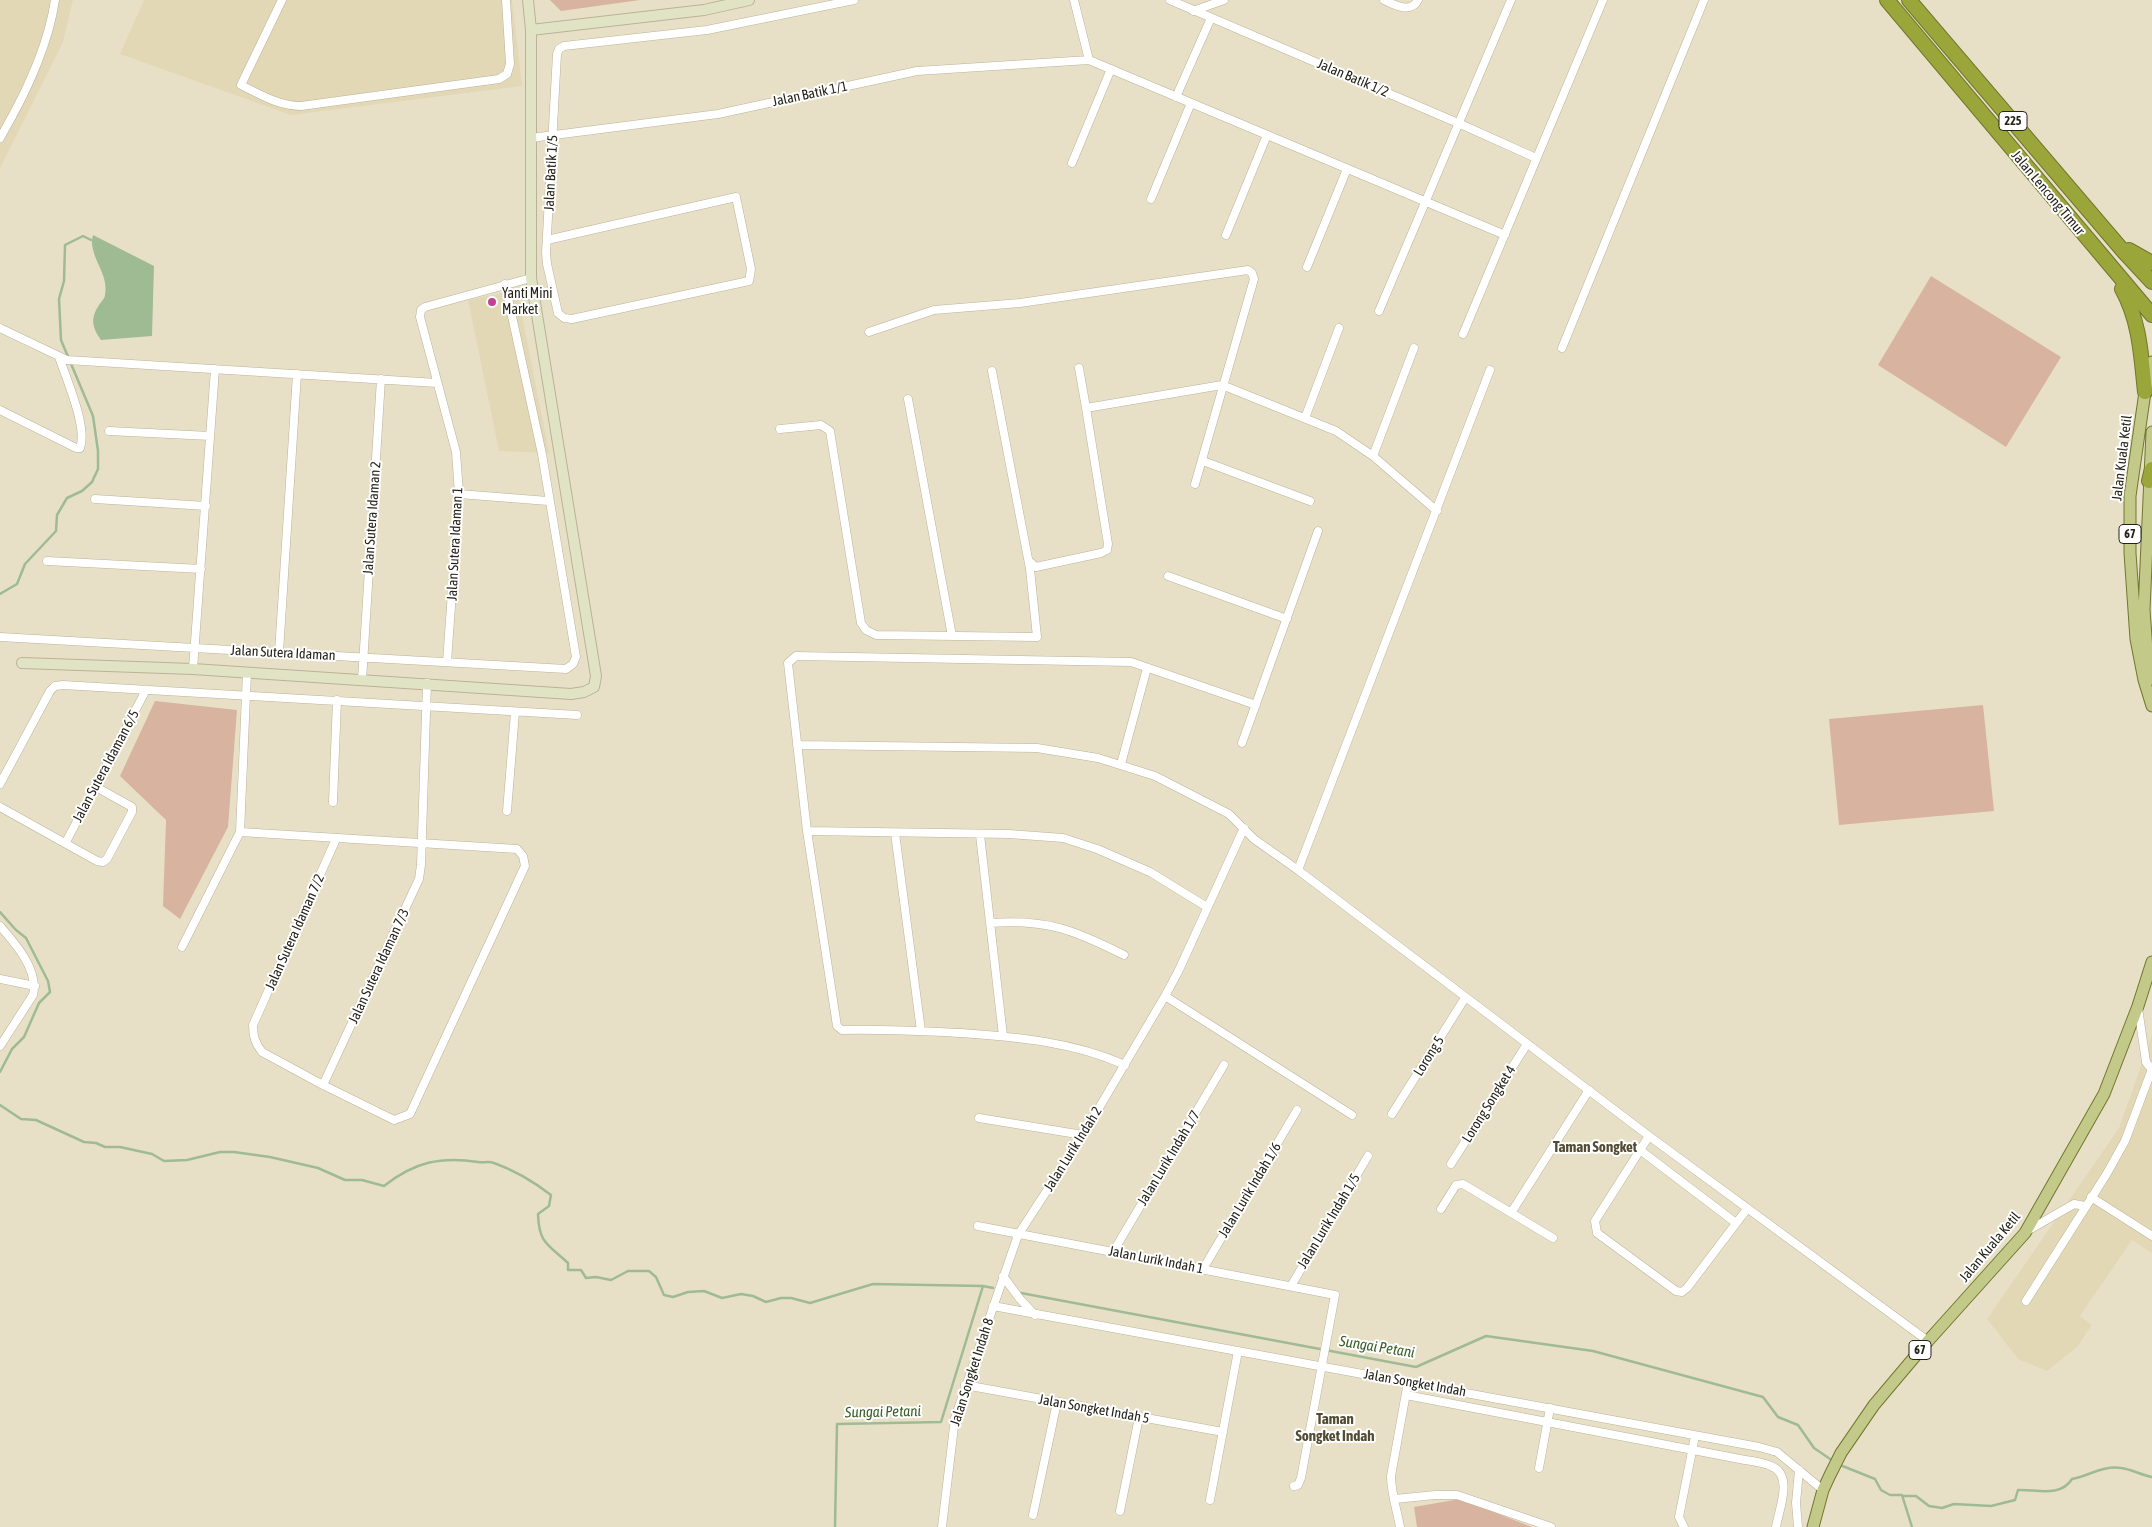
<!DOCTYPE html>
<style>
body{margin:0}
canvas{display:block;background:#e8e0c6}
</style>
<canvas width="2152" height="1527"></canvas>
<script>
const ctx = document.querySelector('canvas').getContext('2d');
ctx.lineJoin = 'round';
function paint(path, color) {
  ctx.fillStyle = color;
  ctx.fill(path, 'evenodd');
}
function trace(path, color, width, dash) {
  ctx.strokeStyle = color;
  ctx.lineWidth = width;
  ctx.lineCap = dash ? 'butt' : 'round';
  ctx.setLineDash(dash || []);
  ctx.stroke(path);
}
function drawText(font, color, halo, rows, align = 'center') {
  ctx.font = font + ' "Asap Condensed",sans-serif';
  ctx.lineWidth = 4;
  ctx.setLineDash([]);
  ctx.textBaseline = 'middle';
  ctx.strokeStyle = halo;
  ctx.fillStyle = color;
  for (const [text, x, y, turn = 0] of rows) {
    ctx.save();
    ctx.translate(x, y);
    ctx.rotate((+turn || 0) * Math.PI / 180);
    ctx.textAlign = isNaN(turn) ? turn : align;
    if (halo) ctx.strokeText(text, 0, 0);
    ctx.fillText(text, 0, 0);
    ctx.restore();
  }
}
paint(new Path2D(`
 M0 0H73L63 42 0 168Z
 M144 0H512L522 86 291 115 120 54Z
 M517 290 549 453 499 451 468 300Z
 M2152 1035V1253L2132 1240 2080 1316 2092 1325 2077 1347 2047 1371 2018 1359 1987 1319 2119 1128Z`), '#e2d8b6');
paint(new Path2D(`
 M550 0H640L561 11Z
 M1931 276 2061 357 2006 447 1878 365Z
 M155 701 237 710 228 827 180 919 163 906 166 820 120 776Z
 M1983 705 1994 811 1839 825 1829 719Z
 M1460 1499 1532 1527H1417L1414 1507Z`), '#d8b3a0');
paint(new Path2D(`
 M93 235 154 266 152 336 101 340C92 328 90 318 99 305 101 302 105 298 105 295 110 274 87 255 93 235Z`), '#9fbb93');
trace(new Path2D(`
 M0 594 17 584 25 564 56 531 57 515 67 498 82 491 92 482 98 469V451L93 416 61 340 59 299 64 281 65 245 83 236 91 240
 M0 912 16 930 26 938 48 981 50 992 39 1003 24 1037 12 1049 0 1072
 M0 1105 21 1119 36 1120 84 1142 96 1143 105 1147H120L152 1154 164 1161 187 1160 220 1152H234L270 1157 318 1168 345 1180H362L384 1186C414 1162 441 1156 478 1162 483 1163 489 1161 494 1163 514 1170 534 1182 551 1195L549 1206 538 1214C539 1244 548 1244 568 1263V1270H581L586 1278 596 1277 611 1280 628 1271H649L656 1277 664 1295 673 1297 688 1292 704 1291 722 1298 741 1294 753 1296 766 1302 781 1298H791L810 1303 873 1284 983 1286
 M1021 1293 1416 1367 1486 1336 1593 1351 1763 1397 1778 1417 1798 1425 1814 1448 1833 1461
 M1840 1465 1875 1479 1881 1490 1890 1495H1902L1912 1527
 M1903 1496H1916L1929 1506 1942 1508 1954 1504 1991 1506 2015 1500 2018 1490C2036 1489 2060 1498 2072 1479 2088 1476 2104 1465 2121 1468 2131 1469 2141 1475 2152 1477
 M835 1527 837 1424 941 1422 983 1286 993 1288`), '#9fbb93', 2.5);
const street = new Path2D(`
 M282 0 241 85C261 95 279 106 301 106L499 79 507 74 510 64 506 0
 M1074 0 1089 60
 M1170 0 1458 123 1536 158
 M1384 0C1394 5 1411 14 1418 0
 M1193 11 1224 0
 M1176 97 1211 18
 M0 138C24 97 48 48 55 0
 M531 138 718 114 917 71 1089 60 1505 235
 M1072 163 1111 69
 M1151 199 1191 103
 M1226 235 1267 135
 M547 240 736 197 751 269 749 281 572 319 564 318 558 313 547 264 546 253 557 54 559 49 564 46 707 30 854 0
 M1307 267 1347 169
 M1379 311 1511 0
 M0 328 67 360 437 383
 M869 332 934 310 1020 303 1248 270 1252 273 1254 279 1195 484
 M1463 334 1603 0
 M1562 348 1704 0
 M1079 368 1086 408
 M1490 370 1298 870 1649 1136 1928 1341
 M908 399 952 636
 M0 410 76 448H80C88 428 66 378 59 357
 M1305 418 1339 328
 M780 429 821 425 830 431 861 623 866 630 876 635 1037 637 1030 569 992 371
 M109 431 210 436
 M1373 456 1414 348
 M1203 461 1310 501
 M459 494 548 501
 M95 499 206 506
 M47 561 201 569
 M1029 561 1036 567 1101 553 1107 550 1108 544 1086 408 1222 385 1336 431 1373 456 1437 511
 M1168 576 1287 619
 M0 637 566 669 573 664 576 657 542 454 505 284
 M279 652 297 374
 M447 662 459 494 456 452 420 317 421 310 425 307 531 278
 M193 669 215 369
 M362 680 381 379
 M1242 743 1318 531
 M797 745 1037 748 1098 758 1155 776 1229 814 1254 839 1298 870
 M1121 764 1147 668
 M0 784 50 691 55 686 63 685 577 715
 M333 802 337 700
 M0 807 97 861 103 862 107 859 132 812V807L96 787
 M507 811 515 712
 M807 831 1009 834 1063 838 1097 849 1150 872 1207 907
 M240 832 517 849 523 856 525 866 410 1114 394 1120 323 1085 262 1052C255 1043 253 1036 253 1025L336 839
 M895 833 921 1031
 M980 835 1003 1036
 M66 842 146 690
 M990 923C1048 919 1074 930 1124 955
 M0 926C15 943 39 970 33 995L0 1046
 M182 947 240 832 247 673
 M0 979 35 986
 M1165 996 1352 1115
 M2138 1008 2146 1062 2152 1070
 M1125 1065C1074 1042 1017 1037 961 1033 921 1031 882 1029 842 1030L837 1026 807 831 788 663 796 656 1131 662 1256 705
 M323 1085 419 879 421 865 427 683
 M1392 1114 1465 998
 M979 1118 1083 1135
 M1649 1136 1595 1221 1597 1233 1676 1291 1682 1292 1687 1288 1747 1209
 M1640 1150 1736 1223
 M1451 1164 1527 1044
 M2091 1197 2152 1236
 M1441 1209 1456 1185 1463 1184 1553 1238
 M1511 1213 1589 1090
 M978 1226 1335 1295 1301 1478 1298 1485 1294 1486
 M2027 1231 2074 1204 2085 1206
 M1113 1252 1224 1065
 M1203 1269 1297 1110
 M1003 1276 1020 1299 1035 1315
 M1291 1286 1368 1156
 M2026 1301 2106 1175 2125 1141 2152 1069
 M993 1306 1759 1447 1777 1452 1823 1490
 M965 1385 1223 1432
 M1406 1395 1740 1459C1750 1461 1762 1462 1771 1466 1794 1475 1779 1509 1776 1527
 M1539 1468 1550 1408
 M1395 1499 1435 1495H1457L1551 1527
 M1210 1500 1238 1351
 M1120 1511 1139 1417
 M1033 1515 1057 1402
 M942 1527 955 1418 1018 1235 1083 1135 1165 996 1178 972 1244 828
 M1400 1527C1397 1510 1391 1493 1391 1476L1408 1382
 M1684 1527 1679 1517 1695 1436
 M1798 1527 1796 1503 1799 1470`);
const secondary = new Path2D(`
 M531 30 704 10 749 0
 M22 663 193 669 571 694 584 692 594 687 596 676 531 278V30L528 0`);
const primary = new Path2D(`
 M2152 362 2145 392 2130 496V553L2136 639 2144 680 2152 706
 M2152 432 2144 610 2147 650 2152 679
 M1813 1527 1823 1490 1830 1475 1841 1453 1874 1405 1928 1341 2025 1233 2104 1094 2138 1006 2152 962`);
const highway = new Path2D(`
 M1887 0 2152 315
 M1909 0 2124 252 2152 282
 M2129 250 2152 263
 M2122 289C2140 322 2141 355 2145 392
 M2149 481 2152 469`);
trace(street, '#bab298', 9);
trace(secondary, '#bab298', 12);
trace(primary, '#71772e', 13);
trace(highway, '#71772e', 16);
trace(street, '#fff', 8);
trace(secondary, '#e1e4c4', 10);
trace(primary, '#c2c989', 11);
trace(highway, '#9aa53a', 14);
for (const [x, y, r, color] of [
 [492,302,5,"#bf4392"]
]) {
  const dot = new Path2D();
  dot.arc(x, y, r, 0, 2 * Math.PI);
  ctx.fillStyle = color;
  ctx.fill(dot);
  trace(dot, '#fff', 2);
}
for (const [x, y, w] of [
 [2013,121,28],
 [2130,534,22],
 [1920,1350,22]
]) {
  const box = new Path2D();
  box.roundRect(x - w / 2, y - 9.5, w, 19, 4);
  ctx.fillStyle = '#fff';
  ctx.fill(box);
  trace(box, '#252219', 1);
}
drawText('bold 12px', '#252219', null, [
 ["225",2013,121],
 ["67",2130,534],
 ["67",1920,1350]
]);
drawText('14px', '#252219', '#fff', [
 ["Jalan Batik 1/2",1353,78,23],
 ["Jalan Batik 1/1",810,94,-12],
 ["Jalan Batik 1/5",551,173,-87],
 ["Jalan Lencong Timur",2048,193,50],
 ["Jalan Kuala Ketil",2122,458,-83],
 ["Jalan Sutera Idaman 2",372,518,-86],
 ["Jalan Sutera Idaman 1",455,544,-87],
 ["Jalan Sutera Idaman",283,653,3],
 ["Jalan Sutera Idaman 6/5",106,766,-62],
 ["Jalan Sutera Idaman 7/2",295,932,-66],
 ["Jalan Sutera Idaman 7/3",379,966,-65],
 ["Lorong 5",1429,1056,-58],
 ["Lorong Songket 4",1489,1104,-58],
 ["Jalan Lurik Indah 2",1073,1149,-58],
 ["Jalan Lurik Indah 1/7",1169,1158,-59],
 ["Jalan Lurik Indah 1/6",1250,1190,-59],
 ["Jalan Lurik Indah 1/5",1329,1221,-59],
 ["Jalan Kuala Ketil",1990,1247,-50],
 ["Jalan Lurik Indah 1",1156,1260,11],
 ["Jalan Songket Indah 8",972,1372,-72],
 ["Jalan Songket Indah",1415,1383,10],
 ["Jalan Songket Indah 5",1094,1409,10]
]);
drawText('14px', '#252219', '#fff', [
 ["Yanti Mini",502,294],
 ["Market",502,310]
], 'left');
drawText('bold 15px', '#534c35', '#fff', [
 ["Taman Songket",1595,1147],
 ["Taman",1335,1419],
 ["Songket Indah",1335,1436]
]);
drawText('italic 15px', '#3a6028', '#fff', [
 ["Sungai Petani",1377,1347,9],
 ["Sungai Petani",883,1412,-1]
]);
</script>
